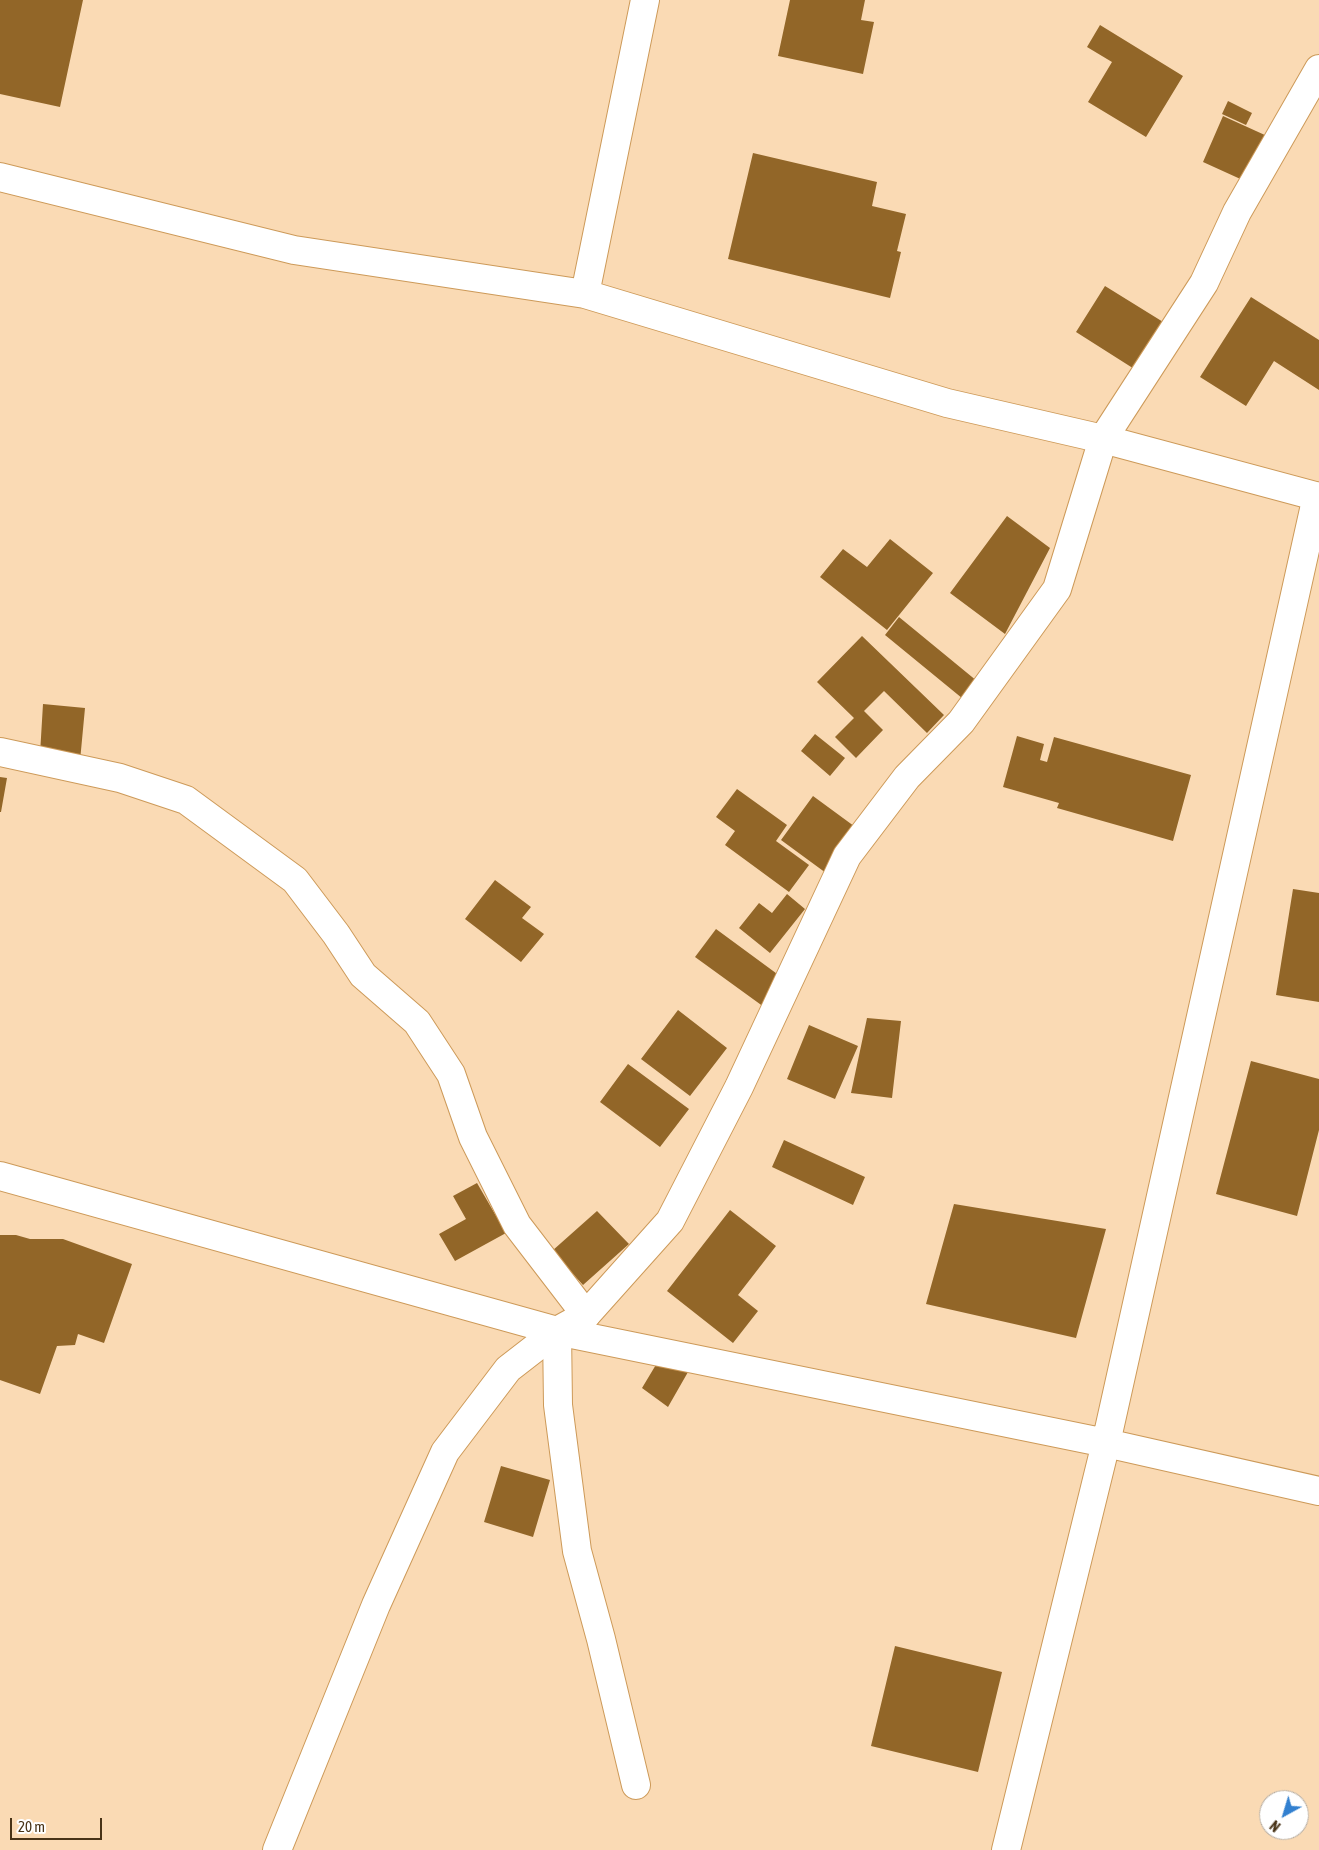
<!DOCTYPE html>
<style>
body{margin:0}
#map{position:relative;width:1319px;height:1850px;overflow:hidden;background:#fadab4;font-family:"Asap Condensed",sans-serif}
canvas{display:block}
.north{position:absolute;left:1259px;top:1790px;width:50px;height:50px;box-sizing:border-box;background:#fff;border:1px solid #b6ada2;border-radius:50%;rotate:219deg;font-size:14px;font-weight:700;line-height:20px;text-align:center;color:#483317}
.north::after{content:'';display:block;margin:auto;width:18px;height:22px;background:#3280d0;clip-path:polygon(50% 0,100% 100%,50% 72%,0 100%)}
.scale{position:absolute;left:10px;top:1818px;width:92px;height:22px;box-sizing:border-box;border:2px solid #483317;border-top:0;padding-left:6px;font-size:15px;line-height:18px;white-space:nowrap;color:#483317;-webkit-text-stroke:4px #fff;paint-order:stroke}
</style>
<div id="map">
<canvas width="1319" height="1850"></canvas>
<div class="north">N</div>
<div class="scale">20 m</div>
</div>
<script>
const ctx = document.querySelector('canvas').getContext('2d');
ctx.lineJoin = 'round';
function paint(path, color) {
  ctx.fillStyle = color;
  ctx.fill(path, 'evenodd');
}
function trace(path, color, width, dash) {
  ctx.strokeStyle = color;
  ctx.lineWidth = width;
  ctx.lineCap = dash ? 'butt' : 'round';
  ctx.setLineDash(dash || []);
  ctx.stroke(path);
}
paint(new Path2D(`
 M0 0H83L60 107 0 94Z
 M790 0H865L861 20 874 22 863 74 778 56Z
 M1100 25 1183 76 1146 137 1088 102 1112 62 1087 47Z
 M1228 101 1252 113 1246 125 1222 114Z
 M1223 116 1267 136 1247 182 1203 162Z
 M753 153 877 182 872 206 906 214 897 251 901 252 890 298 728 259Z
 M1105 286 1168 325 1139 372 1076 332Z
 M1251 297 1319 340V390L1274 361 1246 406 1200 377Z
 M1007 516 1050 548 1005 634 950 593Z
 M890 539 933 573 887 630 820 577 843 549 867 567Z
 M899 617 983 686 968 703 885 635Z
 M862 636 944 715 927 733 884 691 864 711 883 730 856 758 835 737 854 718 817 682Z
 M43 704 85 708 80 761 40 754Z
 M815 734 845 758 830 776 801 751Z
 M1017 736 1044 744 1040 760 1047 762 1054 737 1191 775 1173 841 1057 808 1059 803 1003 787Z
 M0 777 7 778 1 812H0Z
 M737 789 787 825 776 841 809 865 789 892 725 845 735 831 716 817Z
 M813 796 858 829 826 873 781 840Z
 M495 880 531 907 522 918 544 934 521 962 465 919Z
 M1293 889 1319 893V1002L1276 995Z
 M787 894 805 909 770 953 739 928 759 903 772 913Z
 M716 929 784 979 764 1007 695 957Z
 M678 1010 727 1048 690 1096 641 1059Z
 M867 1018 901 1021 892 1098 851 1093Z
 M809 1025 858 1046 835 1099 787 1079Z
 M1251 1061 1319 1079V1130L1297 1216 1216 1194Z
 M628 1064 689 1109 660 1147 600 1102Z
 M784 1140 865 1177 853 1205 772 1167Z
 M477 1183 506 1233 455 1261 439 1234 466 1219 453 1196Z
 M954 1204 1106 1229 1076 1338 926 1304Z
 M730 1210 776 1246 738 1295 758 1311 733 1343 667 1291Z
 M597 1211 629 1244 583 1285 552 1251Z
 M0 1235H16L30 1239H63L132 1264 104 1343 78 1334 75 1345 57 1346 40 1394 0 1380Z
 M660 1358 692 1365 668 1407 642 1388Z
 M501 1466 550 1480 533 1537 484 1522Z
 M895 1646 1002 1672 978 1772 871 1746Z`), '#926628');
const minor = new Path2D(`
 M0 177 294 250 585 294 947 403 1103 439 1319 497
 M585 294 645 0
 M0 752 120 778 186 800 295 880 336 934 363 975 417 1022 451 1074 473 1137 517 1225 586 1315
 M0 1176 557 1331 1106 1443 1319 1491
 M557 1331 558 1405 577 1551 601 1639 636 1785
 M1006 1850 1106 1443 1317 496`);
const tertiary = new Path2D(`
 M277 1850 376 1605 445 1452 508 1369 557 1331 586 1315 670 1221 739 1087 847 856 907 777 961 722 1057 589 1103 439 1204 283 1237 212 1319 69`);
trace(minor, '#cd9a59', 30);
trace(tertiary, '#cd9a59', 30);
trace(minor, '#fff', 28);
trace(tertiary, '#fff', 28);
</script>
